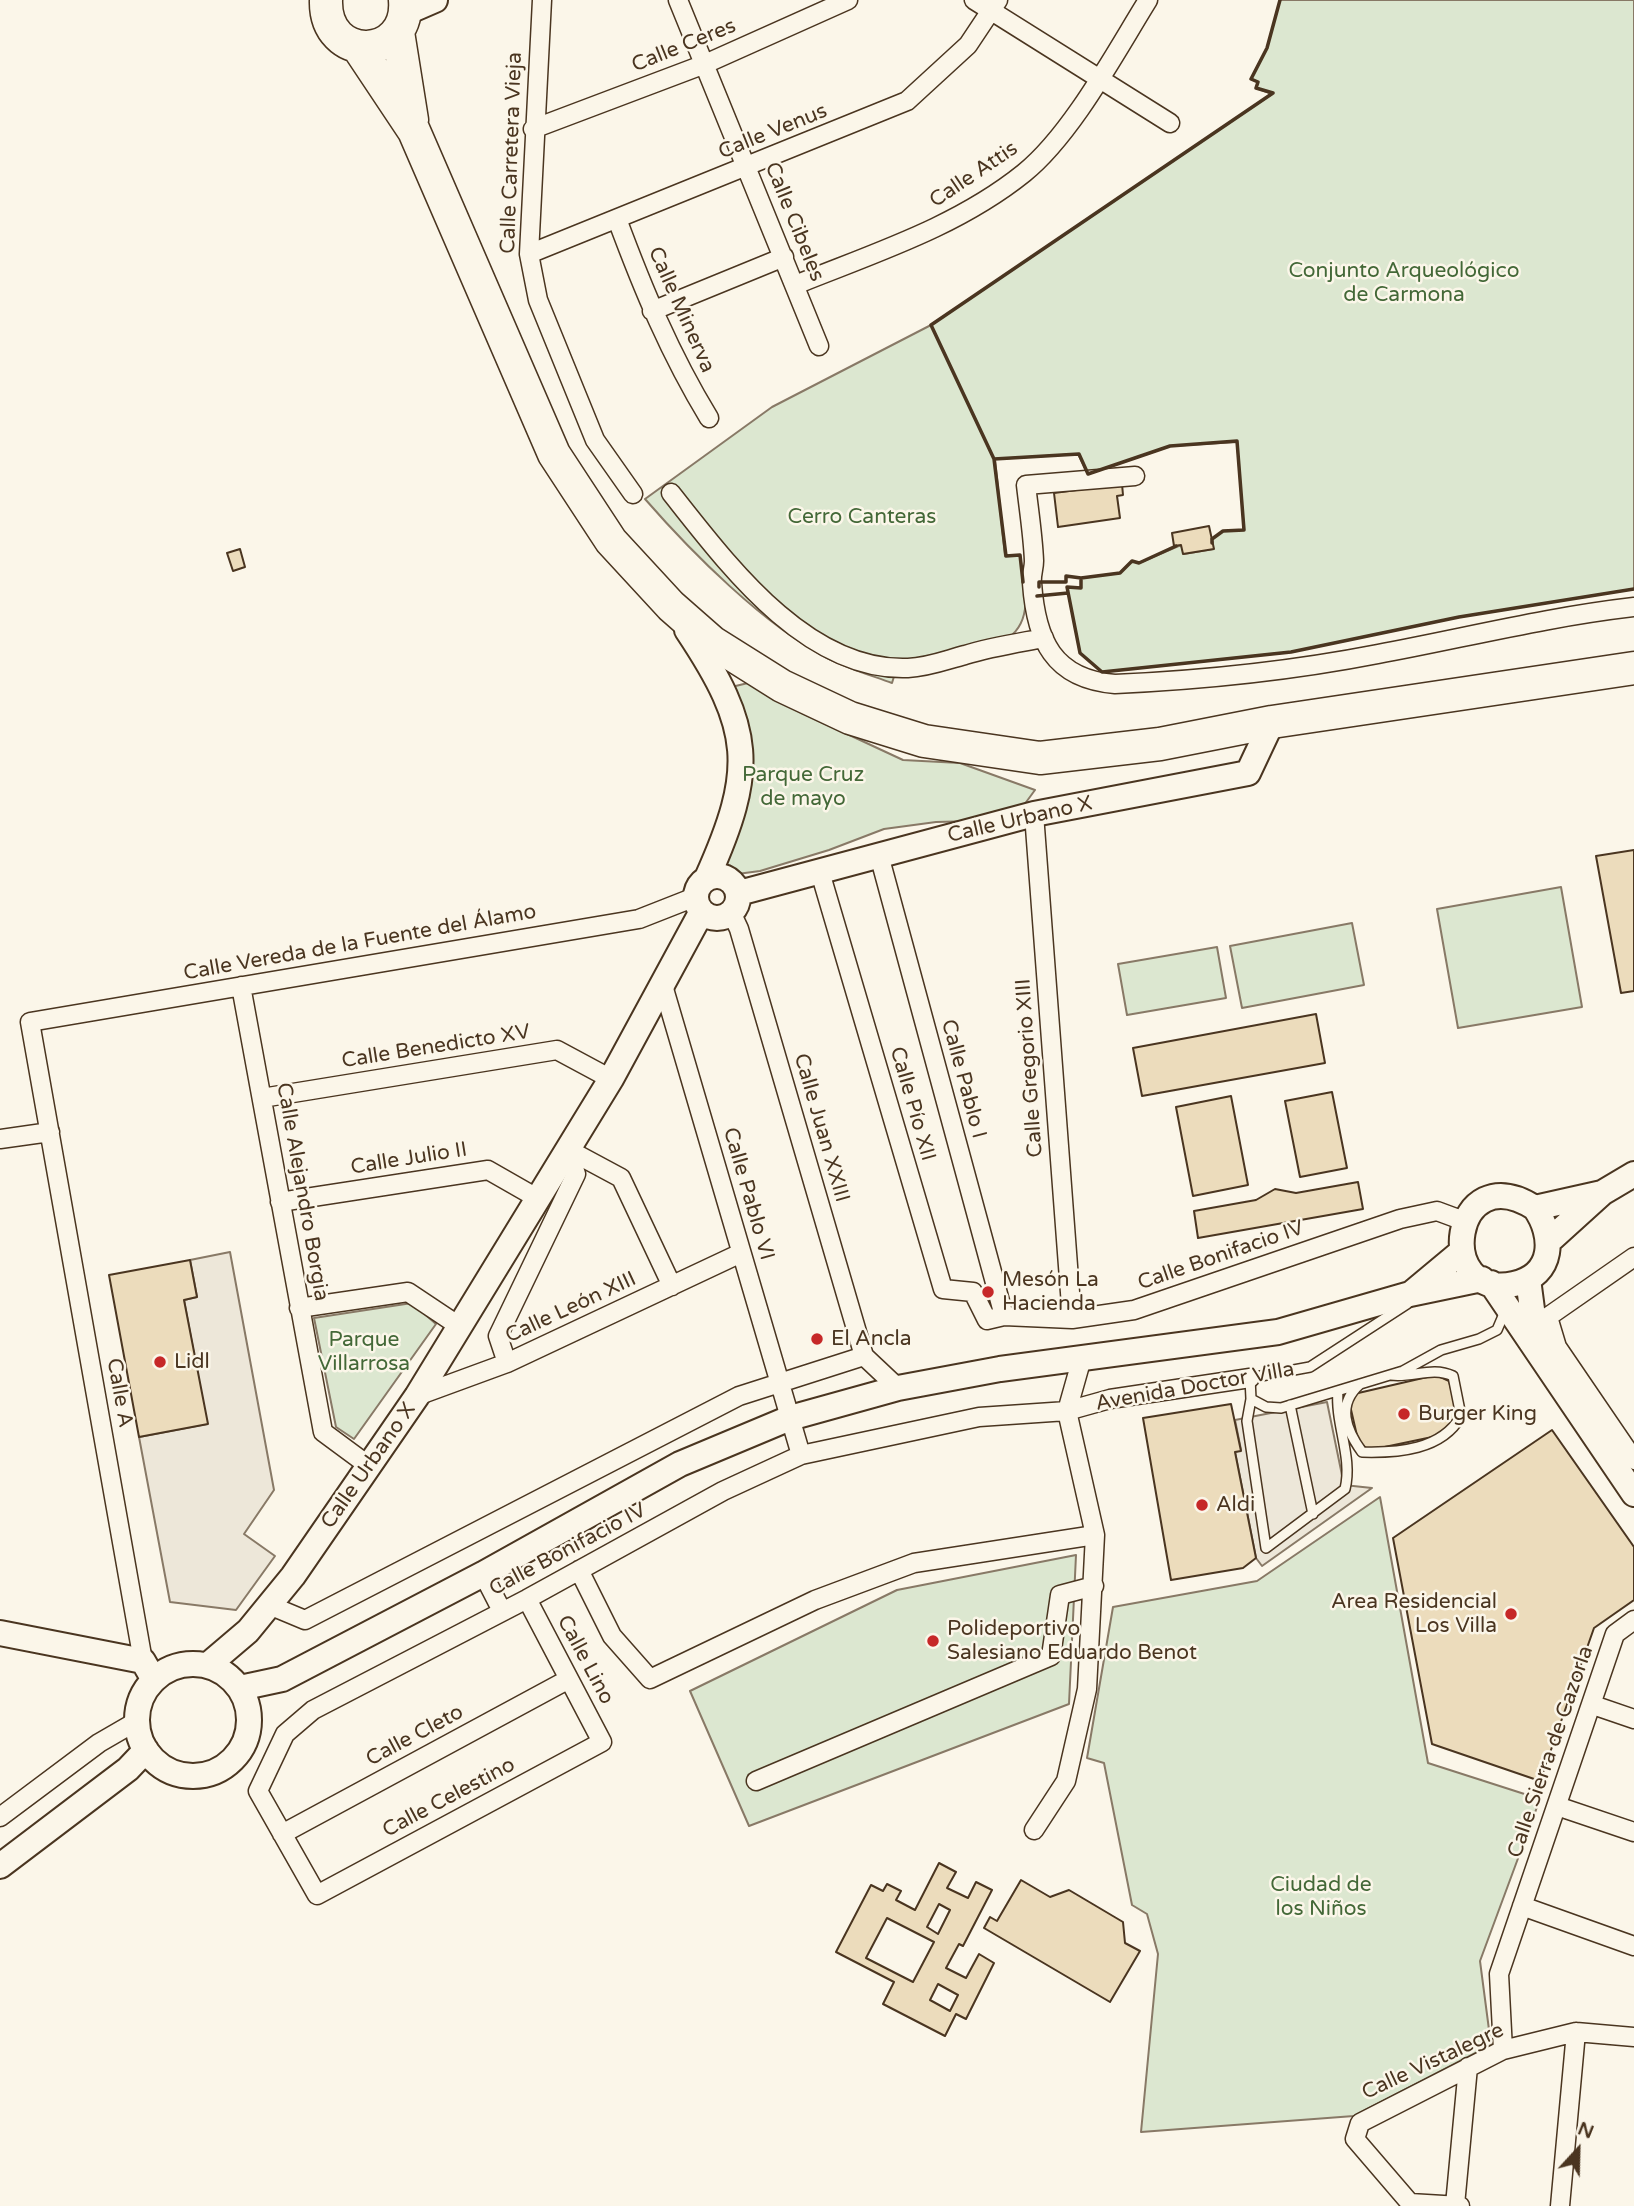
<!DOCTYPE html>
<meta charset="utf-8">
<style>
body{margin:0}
#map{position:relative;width:1634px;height:2206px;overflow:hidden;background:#fbf6e9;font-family:"Varela Round",sans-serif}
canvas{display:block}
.north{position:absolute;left:1543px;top:2115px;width:70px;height:70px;-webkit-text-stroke:5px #fbf6e9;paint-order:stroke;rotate:22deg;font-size:19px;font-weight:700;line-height:28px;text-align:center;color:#4a3520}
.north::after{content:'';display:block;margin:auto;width:24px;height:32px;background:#4a3520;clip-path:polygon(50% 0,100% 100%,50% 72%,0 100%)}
</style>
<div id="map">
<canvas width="1634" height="2206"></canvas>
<div class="north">N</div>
</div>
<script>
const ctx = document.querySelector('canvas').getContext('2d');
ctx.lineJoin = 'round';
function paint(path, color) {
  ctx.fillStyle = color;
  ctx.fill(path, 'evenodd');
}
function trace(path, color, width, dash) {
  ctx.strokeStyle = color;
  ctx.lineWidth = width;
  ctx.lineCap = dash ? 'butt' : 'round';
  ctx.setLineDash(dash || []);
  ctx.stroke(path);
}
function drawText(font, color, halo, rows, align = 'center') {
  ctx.font = font + ' "Varela Round",sans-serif';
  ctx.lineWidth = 5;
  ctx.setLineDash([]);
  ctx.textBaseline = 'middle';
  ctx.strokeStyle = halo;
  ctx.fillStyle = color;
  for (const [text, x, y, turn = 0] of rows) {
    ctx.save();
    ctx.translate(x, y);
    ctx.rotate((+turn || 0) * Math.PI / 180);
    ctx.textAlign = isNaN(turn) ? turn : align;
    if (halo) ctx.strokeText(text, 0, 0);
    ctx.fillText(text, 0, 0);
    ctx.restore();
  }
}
const green = new Path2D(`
 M1280 0H1634V589L1459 617 1291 652 1102 672 1080 653 1067 587 1081 588V578L1120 573 1132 561 1139 563 1181 545 1184 554 1213 549 1212 539 1223 531 1244 530 1237 442 1170 446 1088 474 1078 454 995 459 1005 556 1020 555C1024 586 1036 622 1004 641L896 670 892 683C870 675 847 668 827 658 764 625 692 553 645 499L772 407 931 325 1272 94 1256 88 1258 82 1251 79 1267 48Z
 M769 678 802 713 903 760 960 763 1035 790 1013 820 936 822 884 829 829 850 760 871 707 878 741 753 723 689Z
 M1561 887 1582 1007 1458 1028 1437 909Z
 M1352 923 1364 985 1242 1008 1230 946Z
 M1217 947 1226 998 1127 1015 1118 964Z
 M412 1303 436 1324 354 1439 336 1427 314 1318Z
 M1380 1497 1428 1763 1540 1799 1480 1961 1491 2045 1354 2116 1141 2132 1158 1954 1147 1914 1132 1905 1104 1763 1087 1758 1113 1607 1257 1581Z
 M1076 1555 1069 1704 749 1826 690 1691 897 1590Z`);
paint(green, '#dce7d0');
trace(green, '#887966', 2);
const parking = new Path2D(`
 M230 1252 274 1490 244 1534 275 1556 236 1610 170 1602 139 1437 207 1424 184 1300 197 1297 190 1260Z
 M1327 1402 1344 1485 1372 1488 1262 1566 1256 1558 1235 1452 1241 1450 1235 1420Z`);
paint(parking, '#ede7d9');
trace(parking, '#887966', 2);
const building = new Path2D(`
 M1122 484 1123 495 1117 496 1120 518 1058 527 1054 493Z
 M1209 526 1214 549 1183 554 1181 545 1174 546 1172 533Z
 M240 549 245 567 233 571 227 553Z
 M1634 850V991L1621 993 1596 856Z
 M1316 1014 1325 1063 1142 1096 1133 1048Z
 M1332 1092 1347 1168 1300 1177 1285 1101Z
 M1231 1096 1248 1185 1193 1196 1176 1107Z
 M1358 1182 1363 1209 1198 1238 1194 1211 1256 1200 1275 1189 1296 1193Z
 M190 1260 197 1297 184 1300 208 1424 139 1437 109 1275Z
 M1436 1375 1449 1381 1456 1408V1420L1437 1436 1375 1449 1366 1448 1358 1440 1349 1401 1354 1394Z
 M1231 1404 1241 1451 1235 1452 1256 1558 1243 1568 1171 1580 1143 1418Z
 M1552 1430 1634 1547V1600L1594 1628 1540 1781 1432 1744 1393 1538Z
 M939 1863 956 1872 947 1888 968 1898 976 1882 992 1890 963 1946 959 1944 946 1968 966 1978 979 1954 994 1963 966 2019 956 2014 945 2036 883 2004 894 1982 836 1952 871 1885 883 1891 887 1884 901 1891 896 1900 915 1910ZM939 1904 950 1910 938 1934 927 1927ZM887 1918 934 1942 913 1982 866 1958ZM938 1984 958 1995 950 2011 930 2000Z
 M1021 1880 1050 1897 1069 1890 1123 1922 1125 1943 1140 1951 1110 2002 984 1928 990 1917 997 1921Z`);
paint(building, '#ecdcbc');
trace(building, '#4a3520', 2);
const lane = new Path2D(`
 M1360 1384C1336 1405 1346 1430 1362 1452 1398 1453 1442 1450 1461 1416L1453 1376C1432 1366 1413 1378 1391 1375
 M1338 1391C1335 1424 1353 1457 1345 1489L1266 1548 1247 1421 1251 1399 1250 1378 1310 1367 1407 1304
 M1251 1399 1266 1407 1281 1408 1403 1371 1441 1350 1479 1339 1497 1330 1506 1309
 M1290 1405 1313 1514`);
const street = new Path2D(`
 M542 0 529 254 538 300 595 440 633 494
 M678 0 819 346
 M974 0 1170 123
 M533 129 705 64 848 0
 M617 219C643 289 670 354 709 418
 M529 254 907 101 968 45 998 0
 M795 285C874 253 957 227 1024 173 1072 134 1115 53 1148 0
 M652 311 784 257
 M1135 476 1026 485C1029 511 1033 536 1034 561 1034 569 1031 575 1032 583 1036 640 1053 679 1115 684 1203 680 1291 671 1378 654 1464 638 1547 617 1634 607
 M671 493C728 565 807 672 908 668 929 667 946 660 965 655 991 647 1018 643 1044 638
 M1034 814 1072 1319
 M879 855 1004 1316
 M820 872 943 1289 973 1292 987 1320 1004 1316 1072 1319 1134 1310 1400 1219 1437 1211 1464 1221
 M732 914 739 929 864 1356
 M662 982 801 1455
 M241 986 323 1432 369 1466
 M262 1098 557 1050 611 1079
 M0 1139 50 1132
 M567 1149 621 1178 672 1286
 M280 1202 488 1170 537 1198
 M299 1308 408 1292 459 1326
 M1548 1317 1557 1347 1634 1460
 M1539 1323 1634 1257
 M507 1363 498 1336 576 1174 567 1149
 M417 1396 507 1363 741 1253
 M579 1570 612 1636 650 1679 815 1600 914 1563 1095 1535
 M483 1574 502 1611
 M527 1599 602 1742 317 1895 258 1791 285 1734 313 1710 527 1599 723 1491 801 1455 979 1417 1067 1411 1110 1399 1250 1378
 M269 1605 305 1620 739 1396 864 1356 898 1388
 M143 1661 30 1022 639 919 695 897
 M1593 1705 1634 1719
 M756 1781 1051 1656 1060 1595 1094 1586
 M1557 1806 1634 1832
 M0 1817 99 1743 137 1721
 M1034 1830 1066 1781 1087 1689 1095 1535 1067 1411 1082 1358
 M282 1834 569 1679
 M1522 1906 1634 1946
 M1503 2050 1499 1974 1615 1634 1634 1620
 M1455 2205 1468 2067
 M1460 2206 1410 2203 1355 2139 1360 2123 1503 2050 1576 2032 1634 2037
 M1560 2206 1576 2032`);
const secondary = new Path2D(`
 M405 13 435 0
 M687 630C753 729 756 769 707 878
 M696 897a21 21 0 1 1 42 0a21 21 0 1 1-42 0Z
 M739 893 1034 814 1248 773 1272 722
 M1535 1208C1554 1235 1555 1275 1514 1284 1433 1302 1451 1154 1535 1208L1602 1193
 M1549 1241 1602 1193 1634 1174
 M1528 1279 1537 1347
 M1491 1283 1634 1494
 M1413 1292 1461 1252
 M0 1633 143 1661 154 1680
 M137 1720a56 56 0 1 1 112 0a56 56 0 1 1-112 0Z
 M208 1665 248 1631 293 1576 417 1396 611 1079 701 913
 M240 1688 282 1679 483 1574 680 1464 790 1418 898 1388 1000 1369 1278 1332 1410 1294 1482 1279
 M0 1866 128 1769 146 1750`);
const highway = new Path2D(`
 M326 0C324 64 410 61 405 0
 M398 32 412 120
 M358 47 414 131 554 454 611 541 671 606 712 642 782 686 850 718 924 741 1040 758 1160 744 1272 722 1634 668`);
trace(lane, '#4a3520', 12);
trace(street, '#4a3520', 21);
trace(secondary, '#4a3520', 28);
trace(highway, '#4a3520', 35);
trace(lane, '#fbf6e9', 9);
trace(street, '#fbf6e9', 18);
trace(secondary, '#fbf6e9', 24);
trace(highway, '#fbf6e9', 32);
trace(new Path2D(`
 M1273 93 1256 88 1258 82 1251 79 1267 48 1280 0
 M994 459 1006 556 1020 555 1023 582
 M1212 543V539L1223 531 1244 530 1237 441 1170 446 1088 474 1079 454 994 459 931 325 1273 93
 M1176 546 1139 563 1132 561 1120 573 1081 578V588L1067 587 1080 653 1102 672 1291 652 1459 617 1634 589
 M1039 587V582H1066V576L1081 578
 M1037 596 1068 593`), '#4a3520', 3.5);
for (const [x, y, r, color] of [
 [988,1292,7,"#c62828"],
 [817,1339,7,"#c62828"],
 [160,1362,7,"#c62828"],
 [1404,1414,7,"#c62828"],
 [1202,1505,7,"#c62828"],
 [1511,1614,7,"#c62828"],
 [933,1641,7,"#c62828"]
]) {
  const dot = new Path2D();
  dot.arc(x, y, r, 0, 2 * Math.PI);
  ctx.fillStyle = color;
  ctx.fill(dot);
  trace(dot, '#fbf6e9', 2.5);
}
drawText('21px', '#4a3520', '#fbf6e9', [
 ["Calle Ceres",684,46,-22],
 ["Calle Venus",773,132,-22],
 ["Calle Carretera Vieja",512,153,-88],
 ["Calle Attis",974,175,-34],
 ["Calle Cibeles",794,222,68],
 ["Calle Minerva",681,310,66],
 ["Calle Urbano X",1020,820,-13],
 ["Calle Vereda de la Fuente del Álamo",360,943,-10],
 ["Calle Benedicto XV",436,1047,-9],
 ["Calle Gregorio XIII",1030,1068,-94],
 ["Calle Pablo I",963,1079,75],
 ["Calle Pío XII",912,1104,74],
 ["Calle Juan XXIII",821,1128,74],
 ["Calle Julio II",409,1159,-9],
 ["Calle Alejandro Borgia",302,1192,80],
 ["Calle Pablo VI",748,1194,74],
 ["Calle Bonifacio IV",1221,1256,-19],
 ["Calle León XIII",571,1308,-25],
 ["Avenida Doctor Villa",1195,1387,-10],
 ["Calle A",119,1393,80],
 ["Calle Urbano X",369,1466,-55],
 ["Calle Bonifacio IV",568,1550,-28],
 ["Calle Lino",585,1660,62],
 ["Calle Cleto",415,1736,-28],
 ["Calle Sierra de Cazorla",1551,1752,-71],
 ["Calle Celestino",449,1798,-28],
 ["Calle Vistalegre",1433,2062,-25]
]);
drawText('21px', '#436837', '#fbf6e9', [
 ["Conjunto Arqueológico",1404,271],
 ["de Carmona",1404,295],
 ["Cerro Canteras",862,517],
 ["Parque Cruz",803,775],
 ["de mayo",803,799],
 ["Parque",364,1340],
 ["Villarrosa",364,1364],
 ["Ciudad de",1321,1885],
 ["los Niños",1321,1909]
]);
drawText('21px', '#4a3520', '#fbf6e9', [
 ["Mesón La",1002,1280],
 ["Hacienda",1002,1304],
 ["El Ancla",831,1339],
 ["Lidl",174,1362],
 ["Burger King",1418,1414],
 ["Aldi",1216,1505],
 ["Area Residencial",1497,1602,"right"],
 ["Los Villa",1497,1626,"right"],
 ["Polideportivo",947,1629],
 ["Salesiano Eduardo Benot",947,1653]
], 'left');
</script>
